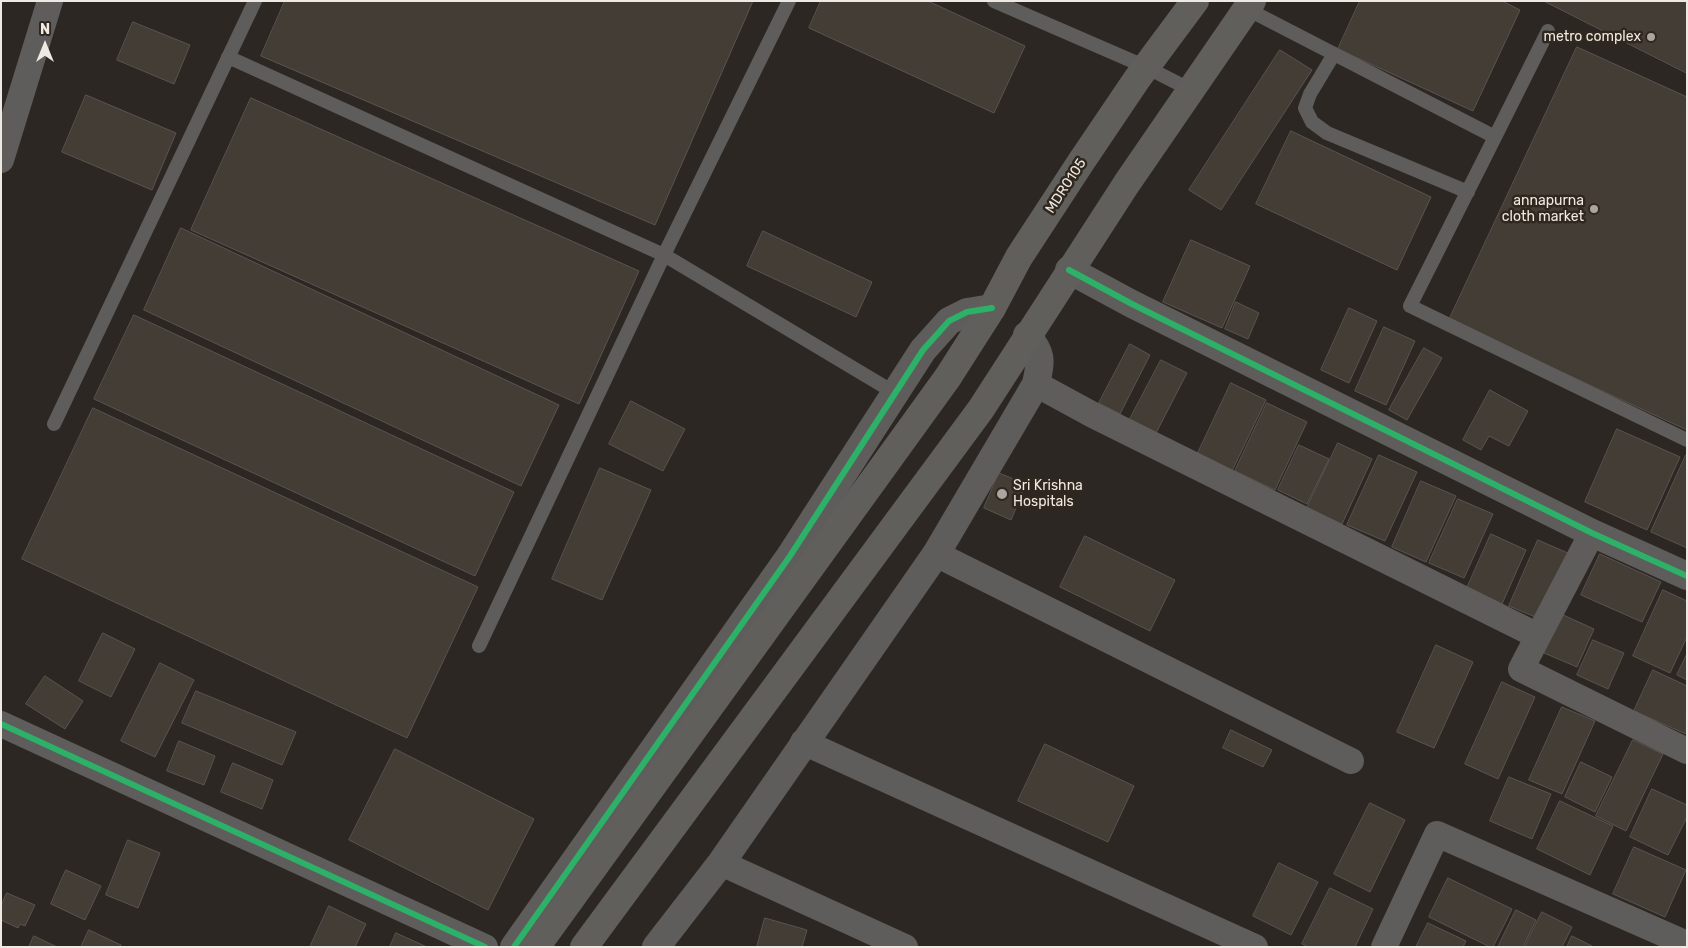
<!DOCTYPE html>
<style>
body{margin:0}
#map{position:relative;width:1688px;height:948px;overflow:hidden;background:#2c2722;font-family:Rubik,sans-serif}
canvas{display:block}
.frame{position:absolute;inset:0;border:2px solid #efe9e3;pointer-events:none}
.north{position:absolute;left:20px;top:20px;width:50px;height:50px;-webkit-text-stroke:4px #30281e;paint-order:stroke;rotate:0deg;font-size:14px;font-weight:700;line-height:20px;text-align:center;color:#efe9e3}
.north::after{content:'';display:block;margin:auto;width:18px;height:22px;background:#efe9e3;clip-path:polygon(50% 0,100% 100%,50% 72%,0 100%)}
</style>
<div id="map">
<canvas width="1688" height="948"></canvas>
<div class="frame"></div>
<div class="north">N</div>
</div>
<script>
const ctx = document.querySelector('canvas').getContext('2d');
ctx.lineJoin = 'round';
function paint(path, color) {
  ctx.fillStyle = color;
  ctx.fill(path, 'evenodd');
}
function trace(path, color, width, dash) {
  ctx.strokeStyle = color;
  ctx.lineWidth = width;
  ctx.lineCap = dash ? 'butt' : 'round';
  ctx.setLineDash(dash || []);
  ctx.stroke(path);
}
function drawText(font, color, halo, rows, align = 'center') {
  ctx.font = font + ' Rubik,sans-serif';
  ctx.lineWidth = 5;
  ctx.setLineDash([]);
  ctx.textBaseline = 'middle';
  ctx.strokeStyle = halo;
  ctx.fillStyle = color;
  for (const [text, x, y, turn = 0] of rows) {
    ctx.save();
    ctx.translate(x, y);
    ctx.rotate((+turn || 0) * Math.PI / 180);
    ctx.textAlign = isNaN(turn) ? turn : align;
    if (halo) ctx.strokeText(text, 0, 0);
    ctx.fillText(text, 0, 0);
    ctx.restore();
  }
}
const building = new Path2D(`
 M285 1H753L655 225 261 56Z
 M821 1H928L1025 46 994 113 809 28Z
 M1360 1H1502L1520 10 1473 111 1338 49Z
 M1544 1H1687V73Z
 M133 22 190 45 174 84 117 60Z
 M1577 47 1687 97V430L1449 320Z
 M1280 50 1312 70 1221 210 1189 190Z
 M86 95 176 133 152 190 62 152Z
 M251 98 639 271 579 404 191 230Z
 M1291 131 1431 197 1397 270 1256 204Z
 M181 228 559 405 521 486 144 310Z
 M763 231 872 282 856 317 747 266Z
 M1191 240 1250 266 1222 328 1163 302Z
 M1236 302 1259 313 1248 339 1225 329Z
 M1349 308 1377 321 1349 383 1321 370Z
 M134 315 514 492 475 576 94 399Z
 M1384 327 1415 341 1386 405 1355 391Z
 M1130 344 1150 355 1120 414 1099 403Z
 M1424 348 1442 358 1407 420 1389 410Z
 M1161 360 1187 373 1156 433 1130 419Z
 M1231 383 1266 400 1232 471 1197 455Z
 M1490 390 1528 411 1509 446 1489 436 1481 450 1463 440Z
 M631 401 685 429 663 471 609 444Z
 M1267 403 1307 422 1275 490 1235 471Z
 M93 408 478 587 407 738 22 559Z
 M1617 429 1680 457 1647 530 1585 502Z
 M1338 443 1372 459 1342 524 1307 508Z
 M1299 445 1329 459 1307 504 1278 490Z
 M1379 455 1417 472 1385 541 1347 525Z
 M1686 455H1687V548L1651 532Z
 M600 468 651 490 602 600 552 579Z
 M999 473 1026 484 1011 520 984 508Z
 M1421 481 1456 496 1426 562 1392 547Z
 M1458 499 1493 514 1464 578 1429 563Z
 M1491 534 1526 550 1502 604 1467 588Z
 M1085 536 1175 580 1150 631 1060 587Z
 M1538 540 1570 554 1540 619 1509 606Z
 M1600 554 1661 582 1642 622 1581 595Z
 M1663 590 1687 601V637L1670 673 1633 656Z
 M1561 614 1594 629 1577 667 1544 653Z
 M103 633 135 649 111 697 79 681Z
 M1593 640 1624 653 1608 689 1577 675Z
 M1436 645 1473 662 1434 748 1397 732Z
 M1687 654V680L1677 675Z
 M160 663 194 680 155 757 121 741Z
 M1653 670 1687 686 1686 734 1634 711Z
 M45 676 83 701 65 729 26 704Z
 M1502 682 1535 697 1498 779 1465 764Z
 M196 691 296 732 282 765 182 723Z
 M1562 707 1595 721 1562 794 1529 780Z
 M1231 730 1272 750 1263 767 1223 748Z
 M1633 740 1663 754 1626 831 1596 816Z
 M179 741 215 756 204 785 167 771Z
 M1045 744 1134 786 1108 842 1018 801Z
 M395 749 534 819 488 910 349 840Z
 M1581 762 1612 777 1595 812 1565 797Z
 M233 763 273 780 262 809 221 792Z
 M1509 777 1551 794 1532 839 1490 821Z
 M1652 789 1687 805V817L1668 855 1630 837Z
 M1560 801 1613 826 1590 875 1537 849Z
 M1370 803 1405 820 1370 892 1334 874Z
 M128 840 160 853 138 908 106 895Z
 M1634 847 1686 870 1665 917 1613 894Z
 M1279 863 1318 882 1291 935 1253 916Z
 M66 870 101 886 85 920 51 904Z
 M1448 878 1512 909 1493 947H1490L1429 917Z
 M1330 888 1373 909 1355 947H1309L1302 944Z
 M7 893 35 905 25 926 20 924 18 928 1 920V906Z
 M329 906 366 924 355 947H310Z
 M1516 910 1536 920 1523 947H1498Z
 M1542 912 1572 927 1562 947H1525Z
 M765 918 807 930 802 947H757Z
 M1428 923 1466 941 1463 947H1416Z
 M89 930 121 945 120 947H81Z
 M396 933 427 947H390Z
 M34 936 57 947H29Z
 M1572 936 1594 947H1567Z`);
paint(building, '#443d35');
trace(building, '#595450', 1);
trace(new Path2D(`
 M994 1 1146 67 1191 90
 M1247 9 1495 137 1410 306 1687 440
 M1334 54 1310 94 1305 108 1312 122 1327 133 1468 192
 M228 57 664 255 895 393
 M1495 137 1548 31
 M54 424 255 1
 M479 646 664 255 789 1`), '#5e5d5b', 14);
trace(new Path2D(`
 M1 160 50 1
 M1036 384 1093 415 1538 636
 M1592 533 1521 669 1687 751
 M936 554 1351 761
 M1 724 485 947
 M803 742 1255 947
 M721 863 905 947
 M1384 947 1437 834 1687 944`), '#5e5d5b', 26);
trace(new Path2D(`
 M1069 270 1132 304 1592 533 1687 576
 M514 947 790 556 923 350 949 321 967 312 992 308
 M656 947 721 863 936 554 1036 384C1041 360 1043 355 1027 335`), '#5e5d5b', 28);
trace(new Path2D(`
 M536 947 948 377 992 308 1019 257 1081 162 1137 79 1195 1
 M584 947 981 409 1127 183 1252 1`), '#615f5c', 28);
trace(new Path2D(`
 M1069 270 1132 304 1592 533 1687 576
 M1 724 485 947
 M514 947 790 556 923 350 949 321 967 312 992 308`), '#2db169', 6);
for (const [x, y, r, color] of [
 [1651,37,5,"#aba59f"],
 [1594,209,5,"#aba59f"],
 [1002,494,6,"#aba59f"]
]) {
  const dot = new Path2D();
  dot.arc(x, y, r, 0, 2 * Math.PI);
  ctx.fillStyle = color;
  ctx.fill(dot);
  trace(dot, '#30281e', 2);
}
drawText('14px', '#efe9e3', '#30281e', [
 ["metro complex",1641,37],
 ["annapurna",1584,201],
 ["cloth market",1584,217],
 ["Sri Krishna",1013,486,"left"],
 ["Hospitals",1013,502,"left"]
], 'right');
drawText('14px', '#efe9e3', '#30281e', [
 ["MDR0105",1066,186,-57]
]);
</script>
